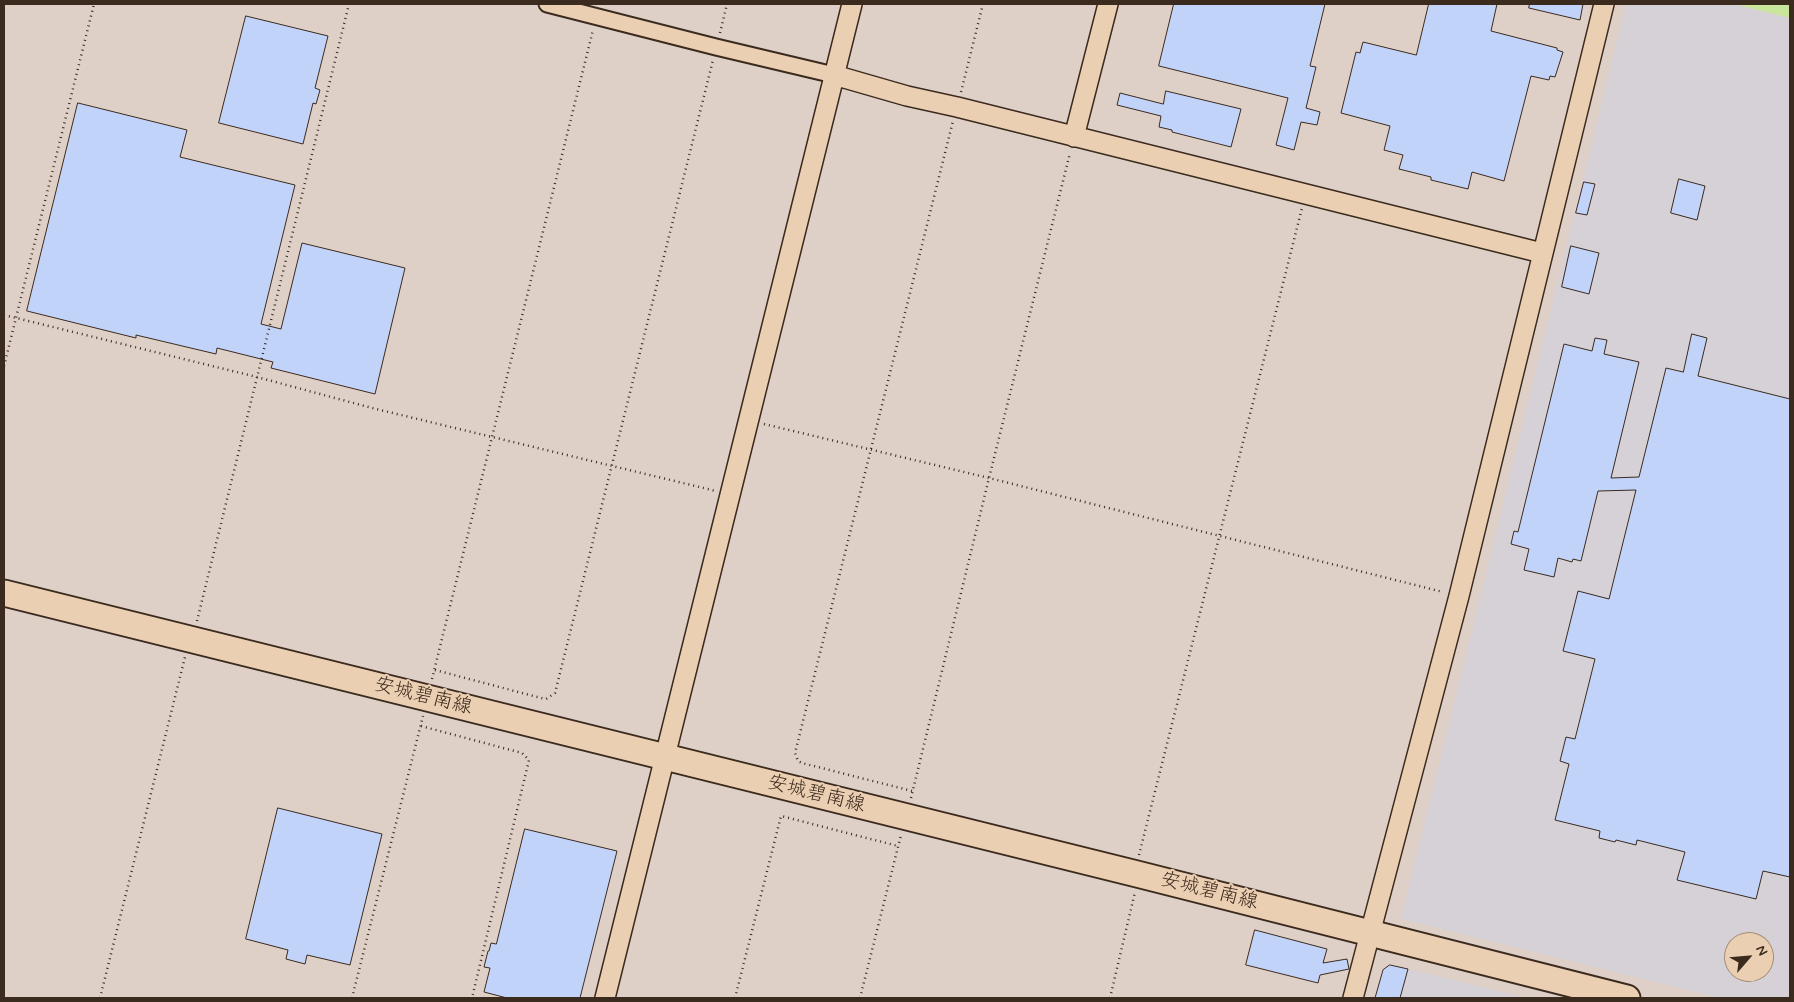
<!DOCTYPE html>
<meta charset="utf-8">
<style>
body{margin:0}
#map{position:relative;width:1794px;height:1002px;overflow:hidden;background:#dfd0c7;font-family:Mynerve,sans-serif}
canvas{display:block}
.frame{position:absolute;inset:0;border:5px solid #3b2a1e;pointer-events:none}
.north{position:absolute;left:1724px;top:932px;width:50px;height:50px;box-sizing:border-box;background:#ebcfb2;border:1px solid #a58d77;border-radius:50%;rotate:63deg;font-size:14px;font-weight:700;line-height:20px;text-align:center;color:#3b2a1e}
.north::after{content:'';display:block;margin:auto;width:18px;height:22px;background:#3b2a1e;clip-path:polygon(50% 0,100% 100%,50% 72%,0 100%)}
</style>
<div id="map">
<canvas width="1794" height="1002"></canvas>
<div class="frame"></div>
<div class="north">N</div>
</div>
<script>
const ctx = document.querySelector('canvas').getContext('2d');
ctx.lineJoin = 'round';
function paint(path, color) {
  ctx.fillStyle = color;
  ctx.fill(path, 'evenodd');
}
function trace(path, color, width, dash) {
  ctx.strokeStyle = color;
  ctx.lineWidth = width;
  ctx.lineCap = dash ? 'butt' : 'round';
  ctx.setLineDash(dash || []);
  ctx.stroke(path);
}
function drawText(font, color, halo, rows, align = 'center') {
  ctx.font = font + ' Mynerve,"Klee One",sans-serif';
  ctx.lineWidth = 4;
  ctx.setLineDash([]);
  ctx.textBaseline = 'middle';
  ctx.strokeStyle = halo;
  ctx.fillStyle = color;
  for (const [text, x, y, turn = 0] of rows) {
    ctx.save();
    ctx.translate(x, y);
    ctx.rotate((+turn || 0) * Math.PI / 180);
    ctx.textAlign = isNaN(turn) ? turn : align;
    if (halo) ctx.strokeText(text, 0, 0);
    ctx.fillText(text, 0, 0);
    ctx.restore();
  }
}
paint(new Path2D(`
 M1626 4H1734L1790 18V998H1720L1401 919ZM1734 942H1764V972H1734Z
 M1392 965 1527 998H1376L1383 969Z`), '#d6d1d6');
paint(new Path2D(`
 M1734 4H1790V18Z`), '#cae59c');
const building = new Path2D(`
 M1174 4H1325L1310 66 1316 67 1306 108 1320 112 1317 125 1301 122 1294 150 1276 145 1288 98 1159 66Z
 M1429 4H1497L1491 31 1557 48V50L1563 52 1555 77 1550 76 1549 80 1531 76 1504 181 1472 172 1468 189 1431 180V177L1399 169 1403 155 1384 150 1390 126 1341 113 1356 52 1360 53 1363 42 1416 55Z
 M1530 4H1583L1580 20 1529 8Z
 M246 16 328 36 315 88 320 90 316 104 313 103 303 144 219 123Z
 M1166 91 1241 109 1231 147 1172 132V130L1159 127 1161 116 1117 105 1120 93 1163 104Z
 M78 103 187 130 180 157 295 185 261 324 281 329 302 243 405 268 375 394 271 368 273 362 217 348 216 354 136 335V338L27 311Z
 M1679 179 1705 186 1697 220 1671 213Z
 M1584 182 1595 184 1587 215 1576 213Z
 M1571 246 1599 253 1589 294 1562 287Z
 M1692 334 1707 338 1698 376 1790 399V877L1763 871 1756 899 1677 880 1685 852 1637 840 1636 845 1616 840 1615 842 1599 838 1600 831 1555 820 1569 764 1560 761 1566 737 1575 739 1595 659 1563 651 1578 591 1609 599 1636 490 1598 491 1581 561 1573 559 1572 562 1558 558 1554 577 1524 570 1529 549 1511 544 1514 531 1518 532 1564 344 1592 351 1595 338 1607 340 1604 354 1639 362 1611 478 1639 477 1666 368 1683 372Z
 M278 808 382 834 350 965 307 955 305 964 286 959 288 950 246 939Z
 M525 829 617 851 580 998H507L484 992 490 968 484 967 488 951H489L491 943 496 944Z
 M1255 930 1327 949 1323 963 1347 959 1349 969 1320 975 1318 983 1246 965Z
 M1390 965 1408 969 1400 998H1375L1383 970Z`);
paint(building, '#c2d3f9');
trace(building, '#3b2a1e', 1);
const minor = new Path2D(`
 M547 4 716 47 834 75`);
const tertiary = new Path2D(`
 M834 75 907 96 957 107 1542 253
 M1074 137 1108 4
 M605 998 852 4
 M1353 998 1459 596 1604 4`);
const primary = new Path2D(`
 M4 593 1137 874 1627 998`);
trace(minor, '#3b2a1e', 19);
trace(tertiary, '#3b2a1e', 22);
trace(primary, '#3b2a1e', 29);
trace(new Path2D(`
 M720 33 727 4
 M961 92 983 4
 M4 315 257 377 372 408 716 491
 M4 366 94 4
 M764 424 989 478 1443 592
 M197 621 349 4
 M435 670 541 698 546 699 555 693 713 60
 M432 679 593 30
 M421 726 522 753 529 760 472 998
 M912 791 802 763 798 761 795 753 953 121
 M911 798 989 478 1070 153
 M1139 855 1302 208
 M100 998 185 657
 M352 998 423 716
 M735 998 781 816 898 846
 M860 998 901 835
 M1110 998 1135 892`), '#3b2a1e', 2.5, [1, 4]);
trace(minor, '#ebcfb2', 15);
trace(tertiary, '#ebcfb2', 19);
trace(primary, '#ebcfb2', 25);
drawText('20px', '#3b2a1e', '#ebcfb2', [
 ["安城碧南線",423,697,14],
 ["安城碧南線",816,795,14],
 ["安城碧南線",1209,892,14]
]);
</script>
